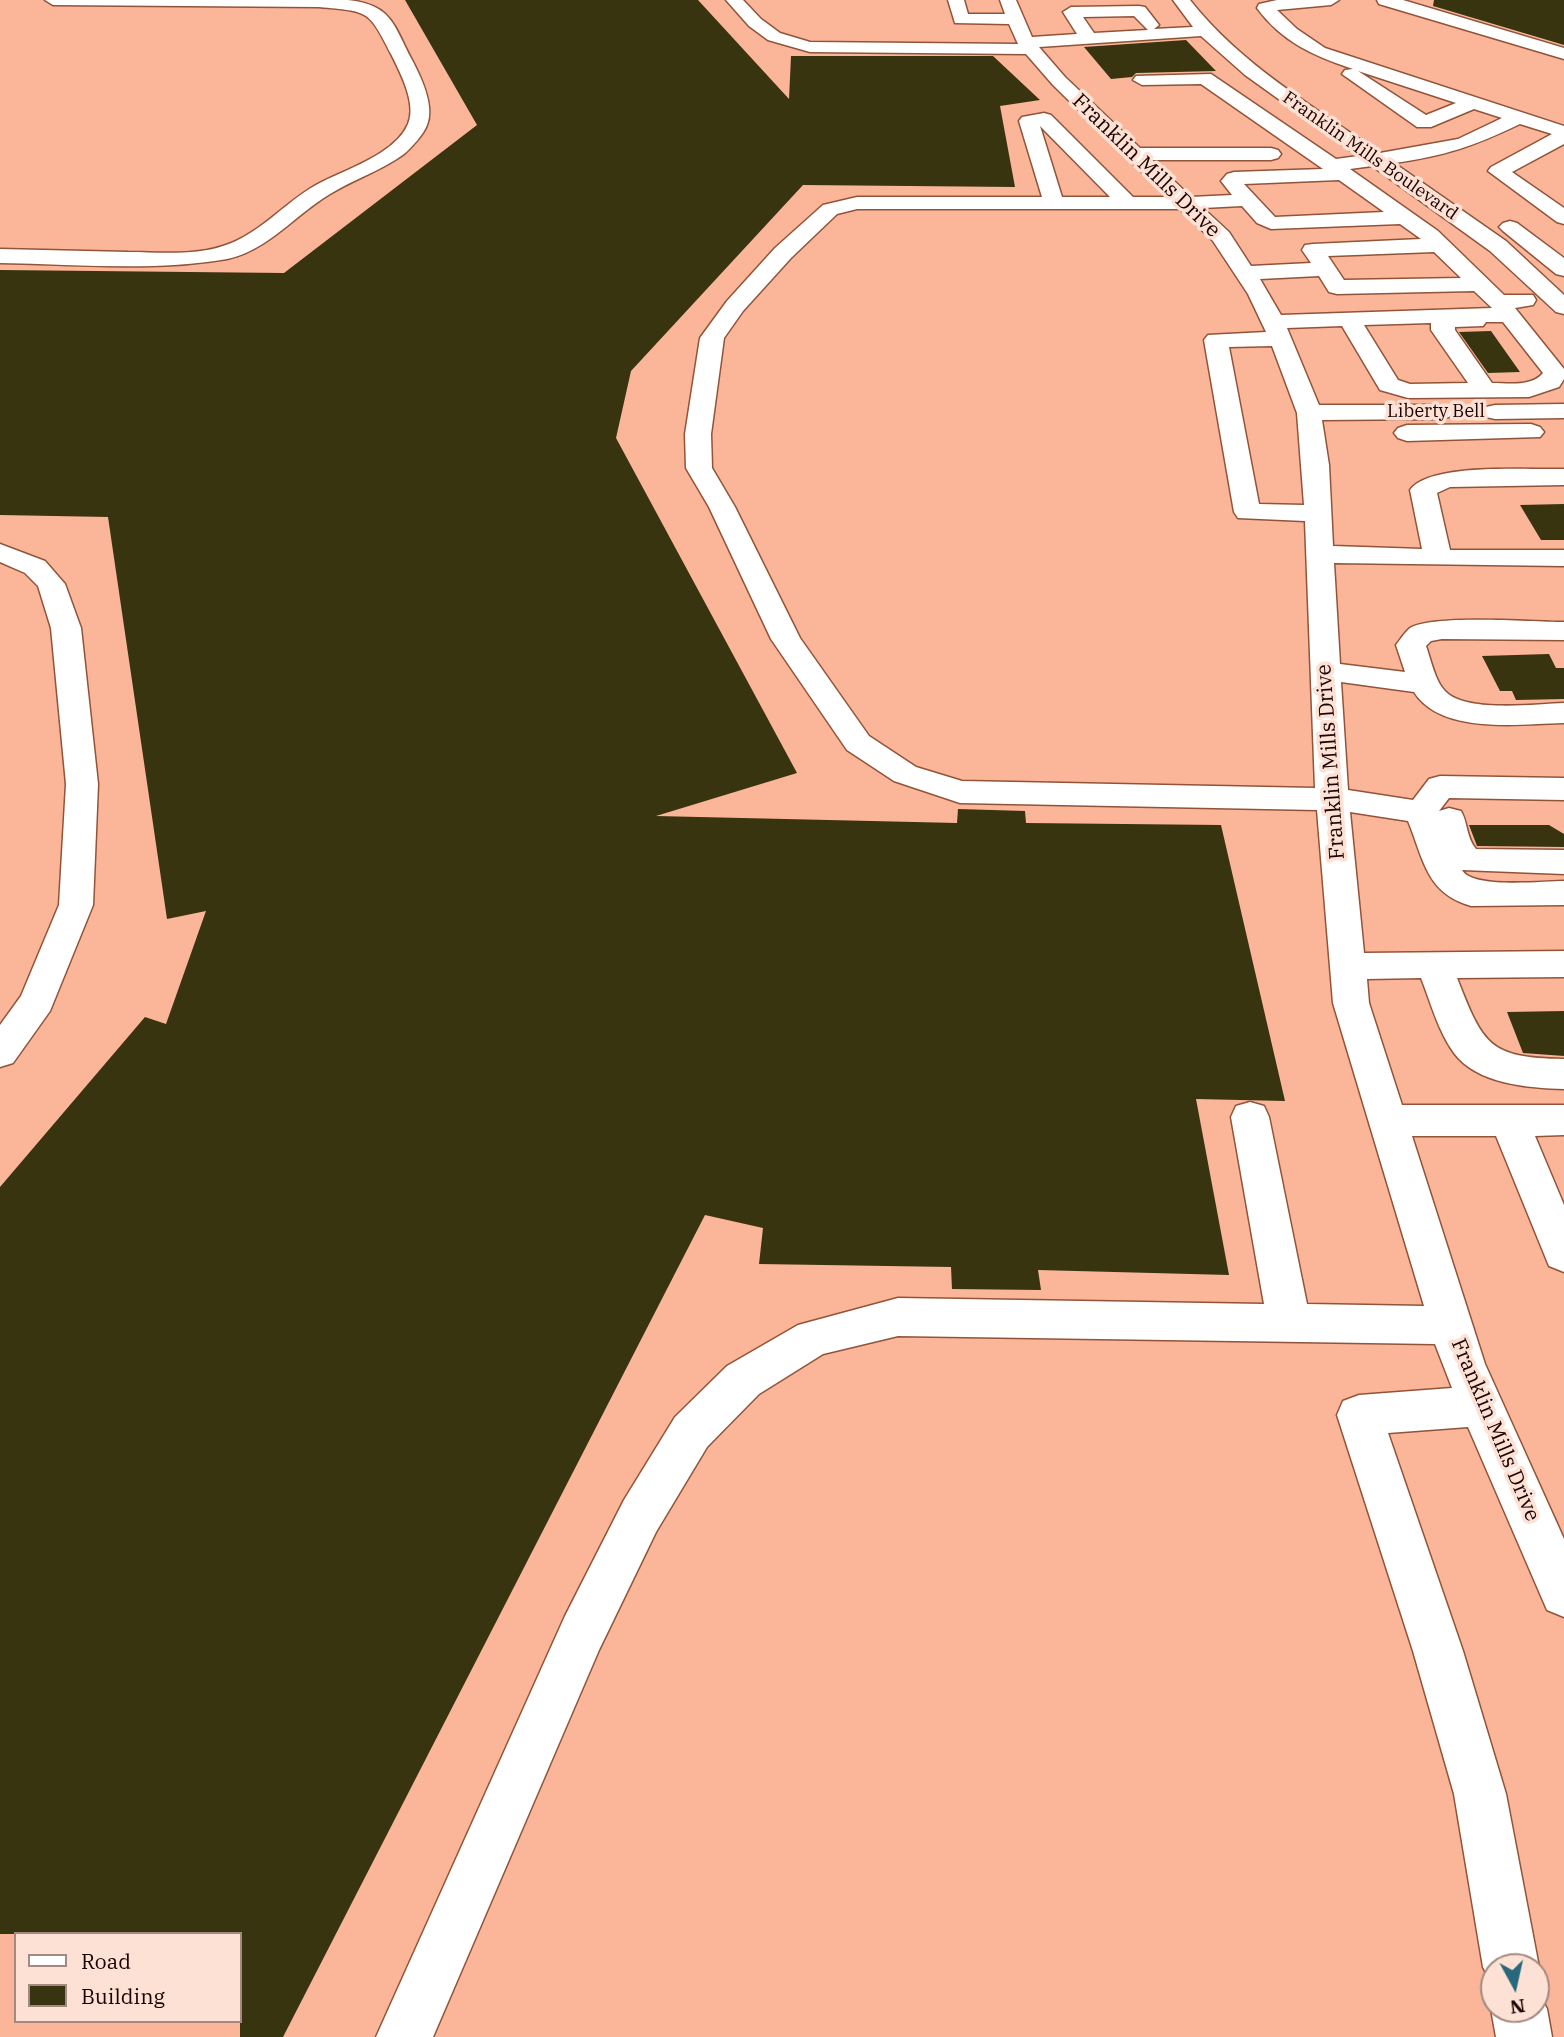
<!DOCTYPE html>
<style>
body{margin:0}
#map{position:relative;width:1564px;height:2037px;overflow:hidden;background:#fbb598;font-family:"IBM Plex Serif",serif}
canvas{display:block}
.legend{position:absolute;left:14px;top:1932px;width:228px;height:91px;box-sizing:border-box;background:#fee1d5;border:2px solid #a38980;margin:0;padding:9px 12px;list-style:none;font-size:21px;color:#1a0400}
.legend li{display:flex;align-items:center;gap:14px;height:35px}
.legend b{width:35px;border:2px solid #a38980}
.north{position:absolute;left:1480px;top:1953px;width:70px;height:70px;box-sizing:border-box;background:#fee1d5;border:2px solid #a38980;border-radius:50%;rotate:172deg;font-size:19px;font-weight:700;line-height:28px;text-align:center;color:#1a0400}
.north::after{content:'';display:block;margin:auto;width:24px;height:32px;background:#28687d;clip-path:polygon(50% 0,100% 100%,50% 72%,0 100%)}
</style>
<div id="map">
<canvas width="1564" height="2037"></canvas>
<ul class="legend">
<li><b style="height:9px;background:#fff"></b>Road</li>
<li><b style="height:19px;background:#38340f"></b>Building</li>
</ul>
<div class="north">N</div>
</div>
<script>
const ctx = document.querySelector('canvas').getContext('2d');
ctx.lineJoin = 'round';
function paint(path, color) {
  ctx.fillStyle = color;
  ctx.fill(path, 'evenodd');
}
function trace(path, color, width, dash) {
  ctx.strokeStyle = color;
  ctx.lineWidth = width;
  ctx.lineCap = dash ? 'butt' : 'round';
  ctx.setLineDash(dash || []);
  ctx.stroke(path);
}
function drawText(font, color, halo, rows, align = 'center') {
  ctx.font = font + ' "IBM Plex Serif",serif';
  ctx.lineWidth = 7;
  ctx.setLineDash([]);
  ctx.textBaseline = 'middle';
  ctx.strokeStyle = halo;
  ctx.fillStyle = color;
  for (const [text, x, y, turn = 0] of rows) {
    ctx.save();
    ctx.translate(x, y);
    ctx.rotate((+turn || 0) * Math.PI / 180);
    ctx.textAlign = isNaN(turn) ? turn : align;
    if (halo) ctx.strokeText(text, 0, 0);
    ctx.fillText(text, 0, 0);
    ctx.restore();
  }
}
paint(new Path2D(`
 M405 0H698L789 99 791 56H993L1040 100 1000 106 1015 187 803 185 631 371 616 438 797 773 656 816 957 823 958 809 1025 811 1026 823 1221 825 1285 1101 1196 1099 1229 1275 1038 1270 1041 1290 952 1289 951 1267 759 1264 763 1228 705 1215 283 2037H240V1934H0V1187L145 1017 166 1024 206 911 167 919 108 517 0 515V270L284 273 477 125Z
 M1434 0H1564V45L1433 6Z
 M1186 40 1216 71 1136 73 1132 77 1111 79 1084 47Z
 M1491 331 1520 372 1488 373 1459 332Z
 M1564 504V540H1541L1520 505Z
 M1549 654 1556 668H1564V699L1516 700 1512 691H1500L1482 656Z
 M1469 825H1549L1564 834V847L1477 846Z
 M1564 1011V1056L1523 1053 1507 1012Z`), '#38340f');
const minor = new Path2D(`
 M45 0H348C392 5 393 24 412 60 421 77 435 106 427 125 424 134 411 148 404 154 381 171 354 179 330 194 296 214 267 251 227 259 153 272 75 264 0 263V249C43 250 85 251 128 252 158 252 193 256 223 246 259 235 284 203 316 185 343 170 395 155 408 124 417 104 400 72 391 54 368 9 369 12 319 7L53 5Z
 M726 0H743L761 19 780 33 810 42 1018 44 1009 24 955 23 948 0H964L968 14H1005L1000 0H1016L1032 37 1077 34 1063 12 1071 7 1139 6 1145 7 1159 25 1154 29 1193 27 1173 0H1190C1240 64 1314 107 1380 153L1458 139 1502 118 1474 109 1431 127H1417L1342 74 1345 70 1353 69C1314 56 1282 42 1257 8L1259 4 1277 0H1339L1331 5 1277 10 1297 29 1325 48 1564 126V144L1512 172 1564 208V224L1557 222 1488 171 1491 167 1552 134 1520 124C1474 146 1445 156 1394 163L1506 241 1564 295V314L1556 312 1490 251 1372 166 1350 169 1438 231 1504 295H1533L1536 300 1533 305 1515 308 1564 369V379L1559 387 1529 397 1408 398 1380 390 1342 326 1287 328 1319 405H1440L1449 407 1452 412 1449 417 1440 419 1322 420 1329 465 1333 546 1422 549 1410 490C1429 462 1530 470 1564 469V485L1450 487 1437 493 1450 550H1564V566L1334 563 1340 664 1405 672 1396 645C1400 640 1405 632 1410 628 1433 614 1533 622 1564 622V640L1442 639 1431 641 1426 646C1431 660 1435 681 1445 691 1465 713 1535 704 1564 703V723C1519 724 1441 735 1414 692L1341 682 1348 790 1413 800 1429 779 1440 776 1564 778V800L1449 798 1439 811 1449 808 1461 811C1468 823 1466 837 1476 849L1564 850V874L1462 870C1472 889 1542 881 1564 881V905L1471 906C1426 893 1424 860 1408 821L1350 812 1364 953 1564 951V977L1457 978C1483 1044 1488 1058 1564 1059V1089C1528 1088 1477 1084 1454 1053 1438 1031 1431 1003 1421 978L1367 979 1369 1003 1402 1105H1564V1135L1535 1136 1564 1205V1272L1549 1266 1496 1136H1412L1485 1364 1564 1539V1617L1547 1610 1468 1427 1388 1433 1463 1651 1506 1794 1539 1967 1536 1973V1967H1494V1988L1483 1967 1454 1794 1413 1651 1337 1415 1343 1401 1359 1395 1452 1388 1435 1344 898 1336 823 1354 759 1394 707 1447 656 1532 599 1650 433 2037H376L565 1616 624 1500 675 1417 727 1366 798 1325 898 1298 1264 1304 1231 1117 1236 1106 1250 1102 1264 1106 1269 1117 1307 1304 1424 1306 1333 1003 1317 810 960 803 894 781 847 750 771 639 709 507 686 468 685 434 700 338 727 301 775 248 823 205 857 197H1042L1019 121 1022 117 1044 113 1051 115 1133 197H1167L1053 85 1026 54 810 52 768 40 749 26ZM1134 16 1148 30 1094 33 1083 17ZM1201 36 1245 75 1358 156 1336 159 1211 74 1136 76 1133 80 1142 85 1201 84 1323 169 1234 172 1227 174 1221 181 1232 195 1191 197 1152 160H1271L1278 158 1281 154 1278 150 1271 148H1140L1065 77 1039 47ZM1358 71 1456 103 1426 115ZM1040 126 1110 197H1062ZM1339 180 1384 212 1275 217 1244 184ZM1242 206 1257 223 1271 229 1400 224 1421 239 1313 244 1305 245 1302 250 1311 263 1251 266 1229 232 1203 208ZM857 209H1180L1213 241 1248 294 1266 332 1208 335 1204 340 1234 512 1238 518 1305 521 1315 788 962 781 916 767 869 736 800 638 735 507 712 468 711 434 724 338 743 311 791 258 837 214ZM1434 252 1461 278 1344 280 1328 256ZM1319 276 1329 292 1337 294 1474 291 1492 308 1281 315 1260 279ZM1486 322H1503L1543 373C1532 387 1508 383 1492 383L1455 330V327L1483 326ZM1431 323V330L1468 383 1410 384 1398 380 1364 325ZM1272 346 1297 413 1304 505 1259 504 1229 347Z
 M1377 0H1403L1564 48V59L1379 4Z
 M1510 221 1517 223 1564 258V276L1556 274 1503 231 1499 227 1503 223Z
 M1564 404V418L1495 419 1486 417 1483 412 1486 407 1495 405Z
 M1531 424 1540 427 1544 432 1540 437 1407 441 1398 438 1394 433 1398 428 1407 425Z
 M0 544 45 561 65 584 81 628 98 784 93 905 50 1011 13 1063 0 1067V1025L21 996 59 905 66 784 51 628 38 586 25 573 0 562Z
 M1536 1988 1547 2009 1552 2037H1496L1491 2009 1494 2002V2009H1536Z`);
trace(minor, '#915439', 3);
paint(minor, '#fff');
drawText('18px', '#1a0400', '#fee1d5', [
 ["Franklin Mills Boulevard",1370,156,35],
 ["Liberty Bell",1436,412]
]);
drawText('21px', '#1a0400', '#fee1d5', [
 ["Franklin Mills Drive",1146,166,44],
 ["Franklin Mills Drive",1331,762,-94],
 ["Franklin Mills Drive",1495,1430,67]
]);
</script>
